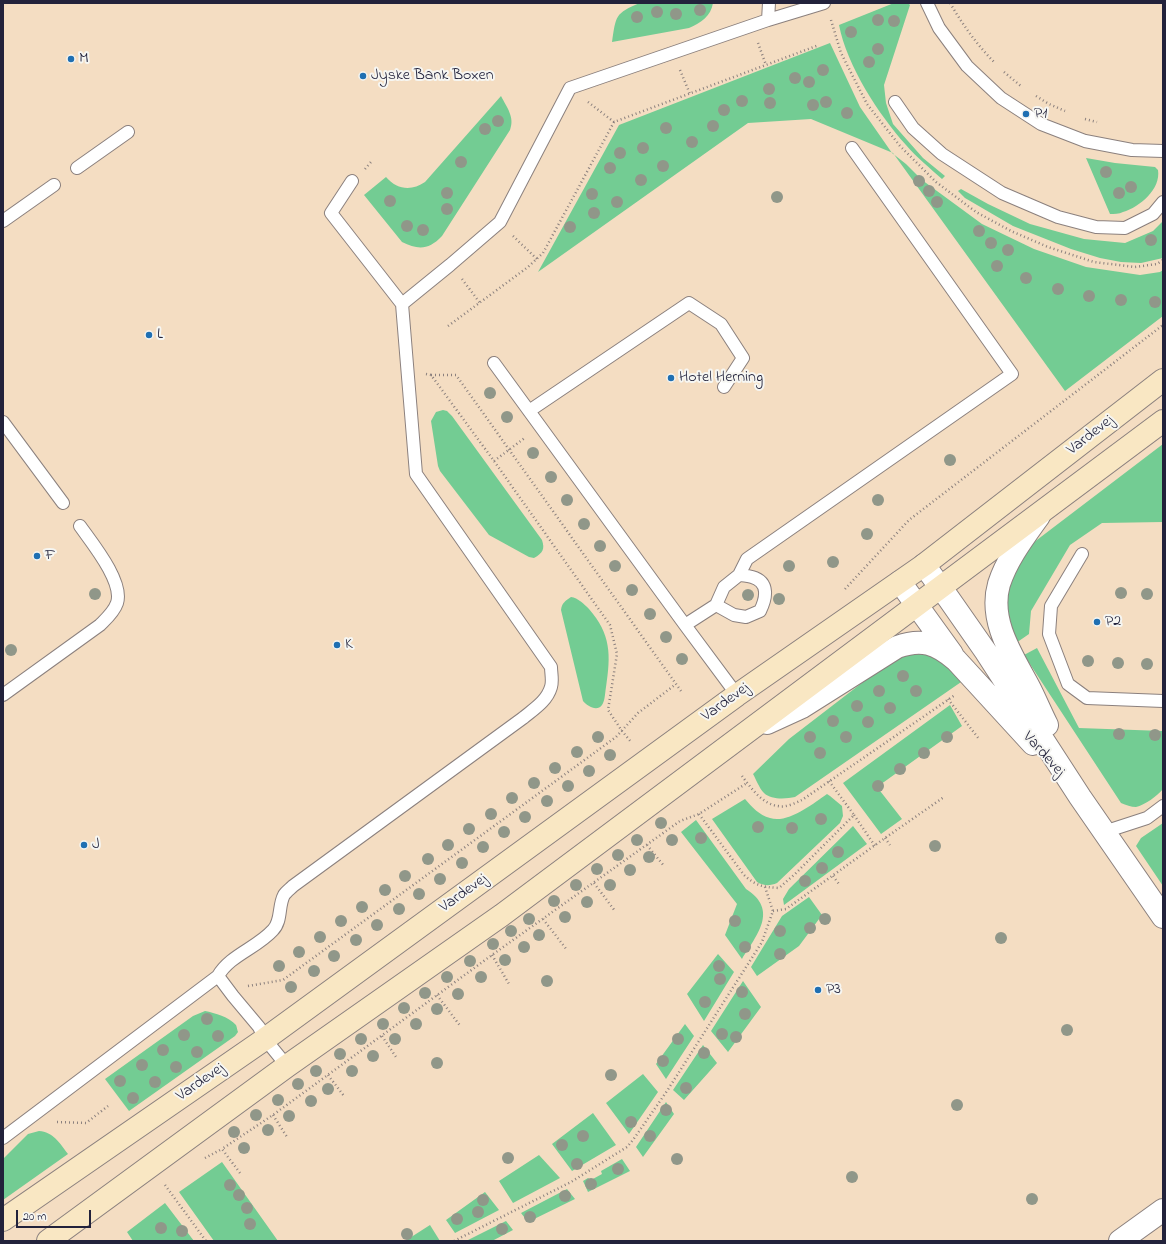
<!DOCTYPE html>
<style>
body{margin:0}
#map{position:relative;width:1166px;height:1244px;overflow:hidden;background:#f4ddc2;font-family:"Indie Flower",sans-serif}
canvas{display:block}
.frame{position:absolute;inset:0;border:4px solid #22223b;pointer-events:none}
.scale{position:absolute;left:16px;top:1210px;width:75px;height:18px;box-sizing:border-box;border:2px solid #22223b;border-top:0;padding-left:5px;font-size:12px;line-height:14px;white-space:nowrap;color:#22223b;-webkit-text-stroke:3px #f6f6f2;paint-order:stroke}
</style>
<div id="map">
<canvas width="1166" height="1244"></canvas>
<div class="frame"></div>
<div class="scale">20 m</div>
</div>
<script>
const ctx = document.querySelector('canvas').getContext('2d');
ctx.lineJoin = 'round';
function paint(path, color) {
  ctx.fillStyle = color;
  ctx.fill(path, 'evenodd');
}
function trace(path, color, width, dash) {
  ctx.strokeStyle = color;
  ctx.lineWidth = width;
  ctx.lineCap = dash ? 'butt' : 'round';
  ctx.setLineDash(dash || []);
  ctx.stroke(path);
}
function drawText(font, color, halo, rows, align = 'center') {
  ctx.font = font + ' "Indie Flower",sans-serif';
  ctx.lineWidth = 4;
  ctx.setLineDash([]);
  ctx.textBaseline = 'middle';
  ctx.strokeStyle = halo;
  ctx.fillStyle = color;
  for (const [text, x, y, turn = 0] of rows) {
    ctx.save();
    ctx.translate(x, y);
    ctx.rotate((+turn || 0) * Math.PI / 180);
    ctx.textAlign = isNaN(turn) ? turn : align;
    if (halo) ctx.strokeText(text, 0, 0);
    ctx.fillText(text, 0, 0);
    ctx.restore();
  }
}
paint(new Path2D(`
 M640 3H713C711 16 701 23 689 28L612 42C616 16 615 13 640 3Z
 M894 3H908L910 5 884 85 886 103 893 124 923 158 945 176 942 179C930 168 917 158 906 145 879 115 847 66 839 25Z
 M830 43 860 107 892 153 906 164 922 180 982 224 1034 249 1086 267 1140 275 1160 272 1163 270V316L1065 391 893 153 811 119 748 123 538 272 619 125Z
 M501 96C507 108 515 117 510 130L442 236C429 250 418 250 402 242L364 195 386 177C397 190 412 191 425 182Z
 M1086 158 1115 163 1155 167 1158 170C1161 189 1140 207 1123 212 1119 214 1114 214 1110 214Z
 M961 189 988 204 1030 224 1084 239 1125 243 1153 231 1163 221V258L1141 263 1121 262 1100 258 1071 249 1013 226 965 198 958 191Z
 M443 410 447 411 452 416 542 540C545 549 543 553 534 558L529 557 489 535 440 471 438 466 431 421 436 412Z
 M1163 444V522L1102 523 1070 545 1031 611 1029 634 1016 643 1006 605 1009 583 1029 546Z
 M571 597C578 598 584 604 589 609 611 634 611 655 606 687 605 693 605 701 602 705 597 712 587 706 583 701L561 610C562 603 565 601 571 597Z
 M1037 648 1079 728 1163 731V789C1157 796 1145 805 1136 807 1131 807 1126 805 1121 803L1024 655Z
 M919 652 940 659 964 680 795 797C786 799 771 800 764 793 759 788 756 779 753 774L789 739 893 659 908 654Z
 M950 705 962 726 877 787 902 819 881 834 843 783Z
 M827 794 830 796 842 806 843 816 840 823 777 883C770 886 764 886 757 882L712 819 745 799C752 807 759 815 770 818 787 824 813 804 827 794Z
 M696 820 746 889C779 910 757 935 742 959L725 935 737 904 681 832Z
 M1163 823V886L1136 846 1141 838Z
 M853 826 867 844 784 905 783 899 789 889Z
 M809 897 822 915 799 946 757 976 751 967 782 916Z
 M718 954 734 972 704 1021 687 994Z
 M743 981 761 1007 728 1052 711 1031Z
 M205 1011C215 1013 229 1017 236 1025 237 1027 237 1030 238 1032L235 1036 129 1111 105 1079 193 1016Z
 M685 1024 694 1036 666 1079 656 1064Z
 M703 1045 717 1063 684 1100 673 1090Z
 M643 1074 658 1092 629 1134 606 1103Z
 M666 1102 674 1114 643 1157 636 1147Z
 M593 1113 616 1145 572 1171 552 1144Z
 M39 1131C53 1132 60 1143 68 1154L3 1200V1159L28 1134Z
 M539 1155 560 1178 513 1203 499 1181Z
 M622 1159 630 1171 588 1192 583 1181 588 1178 591 1180 602 1174 601 1171Z
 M222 1162 278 1241H214L179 1192Z
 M567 1189 575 1199 528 1222 521 1213Z
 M485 1192 499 1210 455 1233 446 1220Z
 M165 1203 194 1241H133L127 1232Z
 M506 1221 513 1230 492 1241H466Z
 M430 1225 440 1241H405Z`), '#73cc93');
const lane = new Path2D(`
 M927 3 939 28 967 66 1001 98 1041 124 1085 141 1132 150 1163 151
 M768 20 824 3
 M895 102 913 128 942 154 1002 193 1058 217 1096 227 1125 228 1153 214 1163 202
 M77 168 128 132
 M352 181 331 213 402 304
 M3 221 54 185
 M494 363 685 625 737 695
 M529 411 689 303 721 324 743 358 724 387
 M3 422 63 503
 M1082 554 1051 606 1049 634 1068 684 1087 698 1163 701
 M716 605 734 615 746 617 760 611C766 599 770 582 752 577 748 576 744 575 739 575
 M685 625 716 605 724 587 739 575 747 559 1012 374 852 148
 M3 695 100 625C106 619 114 612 117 603 124 582 92 543 80 526
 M1104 832 1147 818 1163 806
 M218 976C230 955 257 948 273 930 282 921 278 906 284 895 286 892 290 889 293 886L523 718C534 709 547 701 551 687 553 681 551 673 551 667L416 474 402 304 450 265 500 222 570 88 768 20 769 3
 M3 1138 218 976 233 996 259 1027 265 1039 287 1066`);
const street = new Path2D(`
 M1039 516C1024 537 1007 559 999 584 988 622 1014 658 1030 689 1036 701 1041 713 1047 725
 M924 565 949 599 986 652 1080 797 1163 917
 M900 582 952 654
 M767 723 802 707 897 647C922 638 936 643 956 660L1033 744
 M1120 1241 1163 1210`);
const secondary = new Path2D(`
 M3 1220 265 1039 737 695 924 565 1163 380
 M48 1241 287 1066 502 915 1163 421`);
trace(lane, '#8b807e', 14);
trace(street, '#8b807e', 24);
trace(secondary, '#8b807e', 24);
trace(new Path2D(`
 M950 3C963 25 977 45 995 63
 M831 20 841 53 867 104 900 146 936 182 976 212 1011 231 1048 247 1094 262 1135 267 1157 264 1163 260
 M758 43 766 65
 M680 70 690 94
 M1004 72 1022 87
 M1036 96 1049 104 1065 111
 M588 102 614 122
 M1085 119 1097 122
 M365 169 371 162
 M513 236 537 259
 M462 279 480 303
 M448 326 528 267 543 253 614 122 819 45
 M426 374 431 375 494 461 610 625 617 654 608 710 622 731 631 742
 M431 375H456L681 691
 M494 461 526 437
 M845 589 909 520 1163 325
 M948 699 979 739
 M742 776C751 788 762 804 778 806 786 808 795 803 802 800L955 695
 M699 814 744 875C756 886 763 887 779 888L795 874 854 815 829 781
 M854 815 875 846
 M885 838 890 845
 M647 845 664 866
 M833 876 839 884
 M594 883 615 911
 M773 911 786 909 885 838 944 797
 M543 919 567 950
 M492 955 509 984
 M248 986 283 980 616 737 638 713 676 684
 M437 995 461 1027
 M382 1036 396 1057
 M328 1075 344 1096
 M273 1115 287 1137
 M57 1122 86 1123 108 1106
 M205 1158 222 1149
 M240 1173 222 1149 273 1115 492 955 680 821 699 814 747 783
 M165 1185 206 1241
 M454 1241 571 1182 627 1147 633 1140 667 1091 762 942 773 911 765 887`), '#8b807e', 2.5, [1, 3]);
trace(lane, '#fff', 12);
trace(street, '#fff', 22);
trace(secondary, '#f9e7c3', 22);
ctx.fillStyle = '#909789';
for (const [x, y] of [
 [700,10],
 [657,12],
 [676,14],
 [637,17],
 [878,20],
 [894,21],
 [851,32],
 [878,49],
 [869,62],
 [823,70],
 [795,78],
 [809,82],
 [769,89],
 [742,101],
 [826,102],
 [770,103],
 [813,105],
 [724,110],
 [847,113],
 [498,121],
 [713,126],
 [666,128],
 [485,129],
 [692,142],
 [643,148],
 [620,153],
 [461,162],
 [663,166],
 [610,168],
 [1106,172],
 [641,180],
 [919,181],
 [1131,187],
 [929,191],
 [447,193],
 [1119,193],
 [592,194],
 [777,197],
 [390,201],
 [617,202],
 [937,202],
 [447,209],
 [594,213],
 [407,226],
 [570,227],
 [423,230],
 [979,231],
 [1151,240],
 [991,243],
 [1008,250],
 [997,266],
 [1026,278],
 [1058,289],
 [1089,296],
 [1121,300],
 [1155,302],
 [490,393],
 [507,417],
 [533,453],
 [950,460],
 [551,477],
 [567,500],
 [878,500],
 [584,524],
 [867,534],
 [600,546],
 [833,562],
 [615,566],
 [789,566],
 [632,590],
 [1121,593],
 [95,594],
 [1147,594],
 [748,595],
 [779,599],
 [650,614],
 [666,637],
 [11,650],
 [682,659],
 [1088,661],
 [1118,663],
 [1147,664],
 [903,676],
 [879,691],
 [916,691],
 [857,706],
 [890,708],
 [833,721],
 [868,722],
 [1119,734],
 [1155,735],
 [598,737],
 [810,737],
 [846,737],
 [947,737],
 [577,752],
 [820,753],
 [924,753],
 [610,755],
 [555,768],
 [900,769],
 [589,771],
 [534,783],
 [568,786],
 [878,786],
 [512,798],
 [547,801],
 [491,814],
 [525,817],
 [821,819],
 [661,823],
 [758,827],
 [792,828],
 [469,829],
 [504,832],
 [701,838],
 [637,840],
 [672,840],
 [448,845],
 [935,846],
 [483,847],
 [838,852],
 [618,855],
 [649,857],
 [428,859],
 [462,863],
 [822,868],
 [597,869],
 [630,870],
 [405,876],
 [440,879],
 [805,881],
 [576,885],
 [610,885],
 [385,890],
 [419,894],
 [554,901],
 [587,902],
 [362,907],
 [399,909],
 [565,917],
 [529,919],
 [825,919],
 [341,921],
 [735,921],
 [377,925],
 [810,928],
 [511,931],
 [780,931],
 [539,935],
 [320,937],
 [1001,938],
 [356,940],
 [493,944],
 [524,947],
 [745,947],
 [299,952],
 [780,954],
 [334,956],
 [505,960],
 [470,961],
 [279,966],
 [719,966],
 [314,971],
 [447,977],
 [481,977],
 [720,979],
 [547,981],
 [291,987],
 [742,992],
 [425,993],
 [458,994],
 [705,1002],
 [404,1008],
 [437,1009],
 [745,1014],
 [207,1019],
 [383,1024],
 [416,1024],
 [1067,1030],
 [722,1034],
 [184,1035],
 [218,1036],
 [736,1037],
 [361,1039],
 [395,1039],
 [678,1039],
 [163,1050],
 [197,1052],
 [704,1053],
 [340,1054],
 [373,1056],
 [663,1061],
 [437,1063],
 [142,1065],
 [176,1067],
 [316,1071],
 [352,1071],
 [611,1075],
 [120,1081],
 [155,1082],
 [298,1084],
 [686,1088],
 [328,1089],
 [133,1098],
 [278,1100],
 [311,1101],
 [957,1105],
 [666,1110],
 [256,1115],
 [289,1116],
 [631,1122],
 [268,1130],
 [234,1132],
 [583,1136],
 [650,1136],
 [562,1145],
 [244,1148],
 [508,1158],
 [677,1159],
 [577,1164],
 [618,1169],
 [852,1177],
 [591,1184],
 [230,1185],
 [239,1195],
 [565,1196],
 [1032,1199],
 [483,1200],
 [247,1208],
 [478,1212],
 [530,1217],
 [457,1219],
 [250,1224],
 [161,1228],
 [502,1229],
 [182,1231],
 [407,1234]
]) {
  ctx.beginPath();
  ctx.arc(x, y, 6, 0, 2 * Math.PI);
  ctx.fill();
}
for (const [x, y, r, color] of [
 [71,59,4,"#1f6fb2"],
 [363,76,4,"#1f6fb2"],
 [1026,114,4,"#1f6fb2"],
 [149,335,4,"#1f6fb2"],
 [671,378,4,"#1f6fb2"],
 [37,556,4,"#1f6fb2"],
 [1097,622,4,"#1f6fb2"],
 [337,645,4,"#1f6fb2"],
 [84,845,4,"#1f6fb2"],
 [818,990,4,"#1f6fb2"]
]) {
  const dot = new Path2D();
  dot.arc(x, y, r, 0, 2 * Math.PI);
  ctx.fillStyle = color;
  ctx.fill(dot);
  trace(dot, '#f6f6f2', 1.5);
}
drawText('16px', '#22223b', '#f6f6f2', [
 ["M",79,59],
 ["Jyske Bank Boxen",371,76],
 ["P1",1034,114],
 ["L",157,335],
 ["Hotel Herning",679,378],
 ["F",45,556],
 ["P2",1105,622],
 ["K",345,645],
 ["J",92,845],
 ["P3",826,990]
], 'left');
drawText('16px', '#22223b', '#f6f6f2', [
 ["Vardevej",1091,436,-38],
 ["Vardevej",726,703,-36],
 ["Vardevej",1043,755,48],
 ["Vardevej",464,894,-36],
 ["Vardevej",201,1083,-35]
]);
</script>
